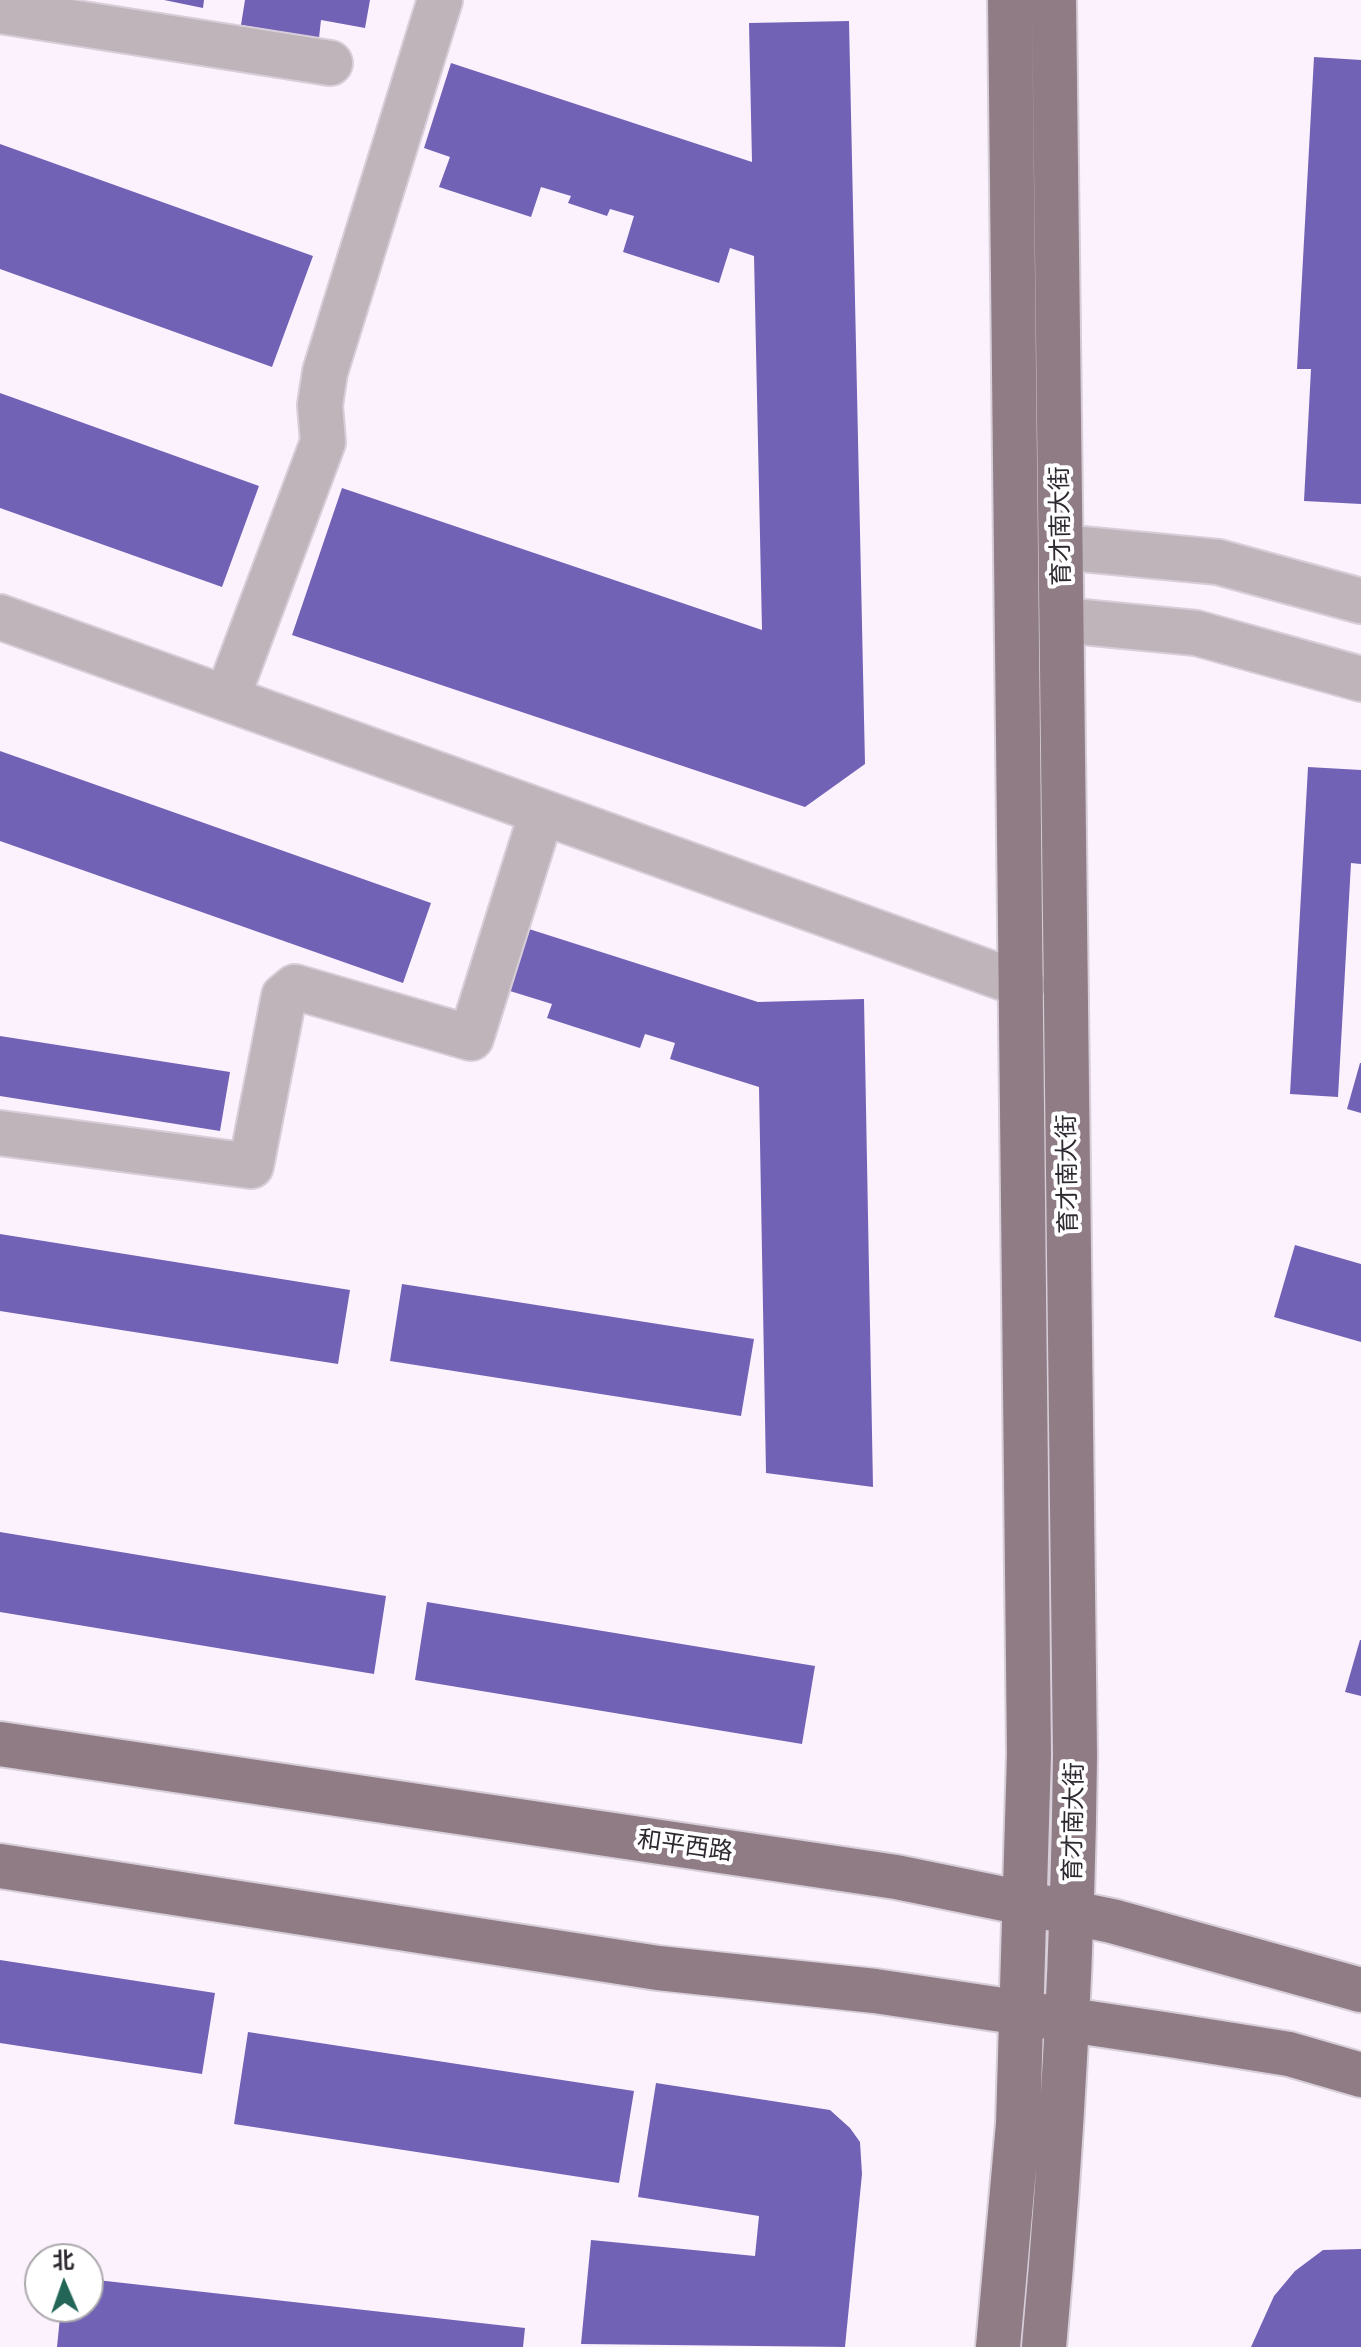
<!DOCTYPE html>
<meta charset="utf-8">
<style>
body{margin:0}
#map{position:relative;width:1361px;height:2347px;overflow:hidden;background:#fcf2fe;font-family:"Alegreya Sans","Noto Sans SC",sans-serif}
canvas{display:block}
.north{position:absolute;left:24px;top:2243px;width:80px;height:80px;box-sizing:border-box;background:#fff;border:2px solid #aba9ac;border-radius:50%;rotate:358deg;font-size:22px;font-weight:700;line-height:32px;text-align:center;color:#2e2930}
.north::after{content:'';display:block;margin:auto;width:28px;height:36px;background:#236658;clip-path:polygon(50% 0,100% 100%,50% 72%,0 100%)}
</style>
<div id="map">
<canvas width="1361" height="2347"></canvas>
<div class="north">北</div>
</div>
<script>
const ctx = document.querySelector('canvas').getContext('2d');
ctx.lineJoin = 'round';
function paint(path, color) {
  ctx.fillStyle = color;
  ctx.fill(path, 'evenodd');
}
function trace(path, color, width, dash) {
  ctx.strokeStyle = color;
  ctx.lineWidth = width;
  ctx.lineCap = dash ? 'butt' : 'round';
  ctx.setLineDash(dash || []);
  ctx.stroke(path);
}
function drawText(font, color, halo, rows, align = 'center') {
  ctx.font = font + ' "Alegreya Sans","Noto Sans SC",sans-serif';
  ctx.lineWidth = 8;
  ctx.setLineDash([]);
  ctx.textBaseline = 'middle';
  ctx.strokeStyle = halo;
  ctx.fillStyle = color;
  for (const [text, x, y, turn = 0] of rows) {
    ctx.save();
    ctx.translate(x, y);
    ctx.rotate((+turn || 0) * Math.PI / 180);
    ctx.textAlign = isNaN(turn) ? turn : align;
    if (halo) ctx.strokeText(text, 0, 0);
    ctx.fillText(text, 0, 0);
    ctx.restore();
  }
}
paint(new Path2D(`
 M164 0H204L203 8Z
 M245 0H370L365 28 321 20 319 38 241 25Z
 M849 21 865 764 805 807 292 635 342 488 762 630 754 256 730 248 719 283 623 252 634 216 610 209 607 216 568 203 571 196 541 187 531 217 439 187 450 157 424 148 451 63 752 162 749 23Z
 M1314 57 1361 60V504L1304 501 1311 369H1297Z
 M0 144 313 256 272 367 0 269Z
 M0 393 259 486 222 587 0 508Z
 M0 751 431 903 403 983 0 841Z
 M1308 767 1361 770V864L1351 863 1338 1097 1290 1094Z
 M529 929 758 1002 864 999 873 1487 766 1473 759 1087 670 1059 675 1043 645 1034 640 1048 547 1018 552 1004 510 991Z
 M0 1036 230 1072 220 1131 0 1096Z
 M1360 1063H1361V1113L1347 1109Z
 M0 1234 350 1290 338 1364 0 1311Z
 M1295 1245 1361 1264V1342L1274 1317Z
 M402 1284 754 1339 741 1416 390 1361Z
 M0 1532 386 1596 374 1674 0 1612Z
 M427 1602 815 1666 802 1744 415 1680Z
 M1360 1640H1361V1696L1345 1692Z
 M0 1960 215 1993 202 2074 0 2043Z
 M248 2032 634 2091 619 2183 234 2124Z
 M656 2083 830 2110 850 2128 860 2142 862 2174 845 2347 581 2344 591 2240 755 2256 759 2216 638 2197Z
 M1361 2249V2347H1251L1274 2296 1295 2271 1323 2250Z
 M88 2279 525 2328 523 2347H57L61 2307H88Z`), '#7262b6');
const minor = new Path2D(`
 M0 11 330 63
 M1061 547 1218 562 1361 601
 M0 617 1023 985
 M1062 620 1196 633 1361 679
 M227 698 323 442 320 405 325 372 440 0
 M0 1133 251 1166 284 996 295 987 471 1038 542 812`);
const major = new Path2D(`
 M0 1744 896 1877 1112 1921 1361 1990
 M0 1866 658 1968 875 1991 1170 2035 1289 2054 1361 2075
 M998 2347 1018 2124 1029 1754 1010 0
 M1044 2347C1062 2148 1073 1954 1075 1755L1054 0`);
trace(minor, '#d7ced9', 48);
trace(major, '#d7ced9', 48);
trace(minor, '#beb4b9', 44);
trace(major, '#8f7c85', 44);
drawText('24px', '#2e2930', '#fff', [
 ["育才南大街",1061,526,-91],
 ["育才南大街",1068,1174,-91],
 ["育才南大街",1074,1822,-89],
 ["和平西路",685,1846,8]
]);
</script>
